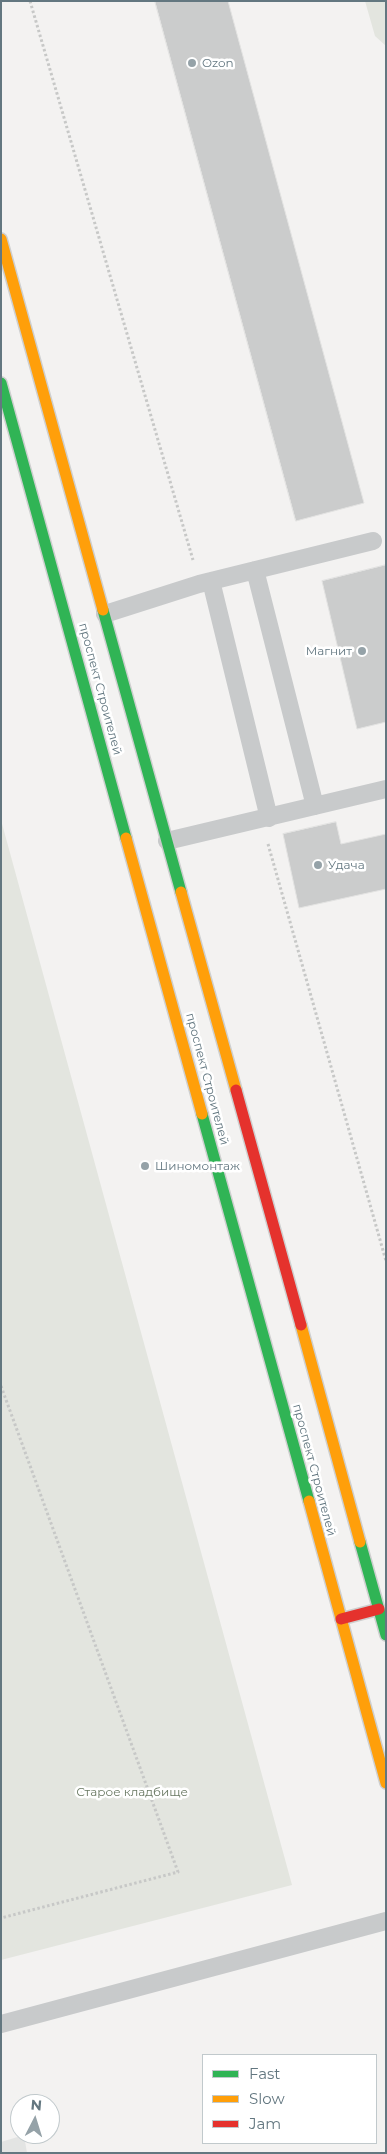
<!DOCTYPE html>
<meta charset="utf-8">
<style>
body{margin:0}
#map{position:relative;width:387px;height:2154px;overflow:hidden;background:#f3f2f1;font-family:Montserrat,sans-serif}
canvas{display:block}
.frame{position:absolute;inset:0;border:2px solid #637780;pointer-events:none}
.legend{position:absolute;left:202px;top:2054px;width:175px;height:90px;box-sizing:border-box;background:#fff;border:1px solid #c1c9cc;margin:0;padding:6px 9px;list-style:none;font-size:15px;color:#637780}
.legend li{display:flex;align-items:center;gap:10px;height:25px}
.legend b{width:25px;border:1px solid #c1c9cc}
.north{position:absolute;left:10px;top:2094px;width:50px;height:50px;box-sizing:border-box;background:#fff;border:1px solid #c1c9cc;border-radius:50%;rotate:5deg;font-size:14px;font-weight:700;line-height:20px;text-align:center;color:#637780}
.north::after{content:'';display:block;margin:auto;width:18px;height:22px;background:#95a2a8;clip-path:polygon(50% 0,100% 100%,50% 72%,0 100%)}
</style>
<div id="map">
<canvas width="387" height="2154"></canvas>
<div class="frame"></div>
<ul class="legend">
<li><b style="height:6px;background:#30b455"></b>Fast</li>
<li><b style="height:6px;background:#ff9f0a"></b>Slow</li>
<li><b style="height:6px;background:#e5322d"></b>Jam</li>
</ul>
<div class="north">N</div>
</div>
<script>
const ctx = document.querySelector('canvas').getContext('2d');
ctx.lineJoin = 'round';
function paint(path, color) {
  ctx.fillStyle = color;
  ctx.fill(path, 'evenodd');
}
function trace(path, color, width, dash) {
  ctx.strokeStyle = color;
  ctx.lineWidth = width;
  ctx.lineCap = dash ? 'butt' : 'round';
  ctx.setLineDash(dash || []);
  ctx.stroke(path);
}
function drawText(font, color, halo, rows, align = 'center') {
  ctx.font = font + ' Montserrat,sans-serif';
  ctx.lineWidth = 5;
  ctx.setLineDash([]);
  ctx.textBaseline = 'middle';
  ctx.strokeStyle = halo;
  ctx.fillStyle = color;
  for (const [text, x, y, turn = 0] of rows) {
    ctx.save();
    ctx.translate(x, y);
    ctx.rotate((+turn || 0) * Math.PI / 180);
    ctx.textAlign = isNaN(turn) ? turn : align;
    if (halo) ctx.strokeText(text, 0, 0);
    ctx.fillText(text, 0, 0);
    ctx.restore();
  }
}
paint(new Path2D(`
 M24 2135 27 2153H1V2142Z`), '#e3e4e3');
paint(new Path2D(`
 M365 1H386V46L375 36Z
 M1 820 292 1885 1 1960Z`), '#e3e5df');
const building = new Path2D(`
 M155 1H228L364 503 296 521Z
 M386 565V722L357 729 322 581Z
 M336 822 341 844 386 834V889L299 908 283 834Z`);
paint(building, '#cbcccc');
trace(building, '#e2e2e1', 1);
const fast = new Path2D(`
 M1 383 126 838
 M103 610 181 892
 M202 1114 309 1501
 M360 1542 386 1635`);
const slow = new Path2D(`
 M1 239 103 610
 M126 838 202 1114
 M181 892 236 1090
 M301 1325 360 1542
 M309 1501 386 1783`);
const jam = new Path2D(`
 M236 1090 301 1325
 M341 1619 379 1609`);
trace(fast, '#cecfcf', 14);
trace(slow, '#cecfcf', 14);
trace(jam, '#cecfcf', 14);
trace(new Path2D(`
 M30 1 193 560
 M268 844 386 1261
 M1 1386 178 1872 1 1918`), '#c7c8c7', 3, [2.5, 2.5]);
trace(new Path2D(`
 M255 570 315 806
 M211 581 269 818
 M105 614 199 584 373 541
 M167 841 386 789
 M1 2024 386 1921`), '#c8cacb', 18);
trace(fast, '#30b455', 11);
trace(slow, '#ff9f0a', 11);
trace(jam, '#e5322d', 11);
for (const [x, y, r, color] of [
 [192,63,5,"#95a2a8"],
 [362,651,5,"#95a2a8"],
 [318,865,5,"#95a2a8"],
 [145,1166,5,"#95a2a8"]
]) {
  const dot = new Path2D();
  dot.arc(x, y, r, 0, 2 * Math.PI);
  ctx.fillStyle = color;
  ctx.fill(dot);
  trace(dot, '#fff', 2);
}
drawText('12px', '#637780', '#fff', [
 ["Ozon",202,63],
 ["Магнит",352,651,"right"],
 ["Удача",328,865],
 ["Шиномонтаж",155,1166]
], 'left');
drawText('12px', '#637780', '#fff', [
 ["проспект Строителей",100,689,75],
 ["проспект Строителей",207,1079,75],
 ["проспект Строителей",314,1470,75]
]);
drawText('12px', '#697862', '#fff', [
 ["Старое кладбище",132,1792]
]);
</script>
